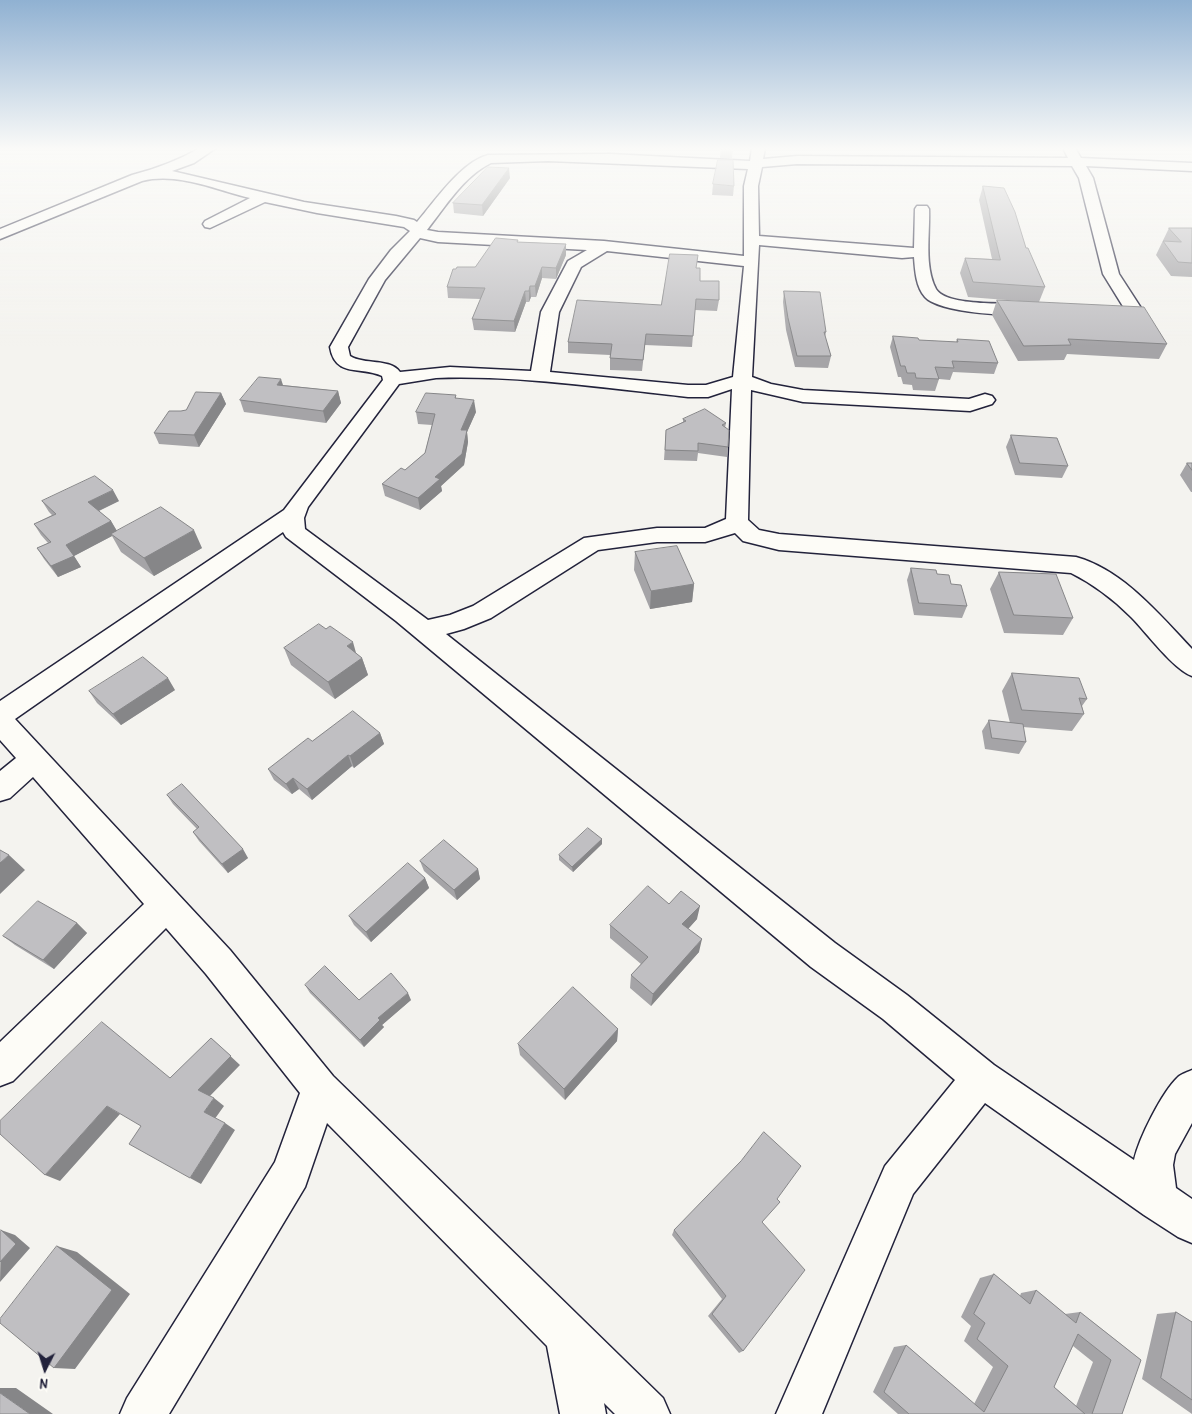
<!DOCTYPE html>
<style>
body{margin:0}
#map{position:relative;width:1192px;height:1414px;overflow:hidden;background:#f4f3ef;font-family:"Patrick Hand",sans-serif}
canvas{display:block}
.north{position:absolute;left:20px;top:1344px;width:50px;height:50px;-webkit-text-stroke:4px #fdfcf7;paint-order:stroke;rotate:185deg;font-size:14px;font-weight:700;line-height:20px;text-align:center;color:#22223b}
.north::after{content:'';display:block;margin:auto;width:18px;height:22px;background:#22223b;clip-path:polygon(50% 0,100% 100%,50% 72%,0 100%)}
</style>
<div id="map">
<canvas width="1192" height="1414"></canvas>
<div class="north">N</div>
</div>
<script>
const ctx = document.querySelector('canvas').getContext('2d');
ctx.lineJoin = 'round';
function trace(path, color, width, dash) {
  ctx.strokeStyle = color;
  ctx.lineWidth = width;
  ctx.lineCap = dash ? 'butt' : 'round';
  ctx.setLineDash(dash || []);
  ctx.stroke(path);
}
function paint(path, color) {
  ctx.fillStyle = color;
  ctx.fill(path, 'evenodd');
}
const minor = new Path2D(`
 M200 148H216L194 163 172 171 304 202 396 216 414 220 417 222C435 201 461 162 488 155L610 154 750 161 752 148H765L763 159 797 156 1068 158 1064 150 1065 148H1075L1081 158 1192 163V171L1086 166 1093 178 1119 274 1143 311 1140 315 1118 320 1097 318 1094 314 1097 310 1124 308 1103 274 1079 178 1072 166 797 164 762 167 758 186 759 236 914 248 915 209 917 206H927L929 209C930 234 924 266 936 289 946 307 1012 303 1032 304L1038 305 1041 309 1038 313C1018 318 939 313 925 297 916 287 915 271 914 257L902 258 759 245 752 377 771 384 803 390 969 399 985 394 992 396 995 400 992 404 970 411 803 402 751 390 748 520 759 530 779 534 1076 557C1123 570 1160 615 1192 649V676C1174 670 1146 632 1131 617 1113 599 1093 584 1071 573L779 550 743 541 735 533 705 542H657L598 550 491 618 464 629 446 634 835 943 907 995 994 1065 1134 1160C1139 1138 1162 1092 1178 1077 1181 1074 1188 1072 1192 1070V1123L1175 1154 1173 1165 1176 1188 1192 1199V1243L1178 1237 1144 1215 985 1103 913 1194 822 1414H776L885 1166 955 1080 883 1019 811 967 396 621 286 537 283 532 15 719 230 950 333 1076 663 1398 670 1414H615L604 1403 606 1414H560L547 1346 327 1123 305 1187 169 1414H120L127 1398 275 1162 300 1093 206 974 166 928 13 1081 0 1086V1042L144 904 33 777 10 798 0 801V771L16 758 0 740V701L284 510 383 380 382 376C361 366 335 378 330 347L369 279 391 250 410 231 404 227 317 213 265 202 210 228 205 227 203 224 205 221 250 198C216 190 178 172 142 181L0 239V229L132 175C155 169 179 160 200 148ZM548 161 748 169 744 186V256L604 241 438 232 427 230C445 207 464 176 491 163ZM420 238 438 242 587 250 568 261 541 312 531 371 450 367 400 372C390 358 364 365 350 356L348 347 385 280ZM607 251 744 266 733 377 706 385H688L550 372 559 312 581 267ZM436 378C519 375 605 388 688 397H708L732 389 726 519 705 528H657L584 538 473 606 450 615 428 620 305 529 304 518 308 507 399 384Z`);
trace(minor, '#22223b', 3);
paint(minor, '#fdfcf7');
paint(new Path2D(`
 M721 148H733L732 158H720Z
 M510 178 483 216 454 213 453 203Z
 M713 184 734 186 733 196 712 195Z
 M983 186 1026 248 1045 287 1039 302 1167 344 1159 359 1067 354 1064 360 1018 361 992 315 997 300 1032 302 968 297 960 273 965 258 992 259 979 200Z
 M1169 228H1192V277L1171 276 1156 255Z
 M519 242 566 244V255L556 279 542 278 536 297H531L529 302H526L515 332 474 330 472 319 481 299 448 298 447 287 475 267Z
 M697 268 700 281 719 300 717 311 695 310 692 347 645 345 642 371 610 370V355L568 353V342L661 305Z
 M784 291 826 332 825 337 831 356 828 368 795 367 786 330 783 302Z
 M893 336 919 340 956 342 957 339 998 363 994 374 953 372 950 380 939 379 935 391 913 390 912 385 903 384 901 377H898L890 347Z
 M283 385 338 391 341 403 326 423 244 412 240 400Z
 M221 393 226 404 199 447 159 444 154 433 181 411 186 410Z
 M456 395V398L476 412 467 432 468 442 464 465 441 486 442 491 420 510 385 496 382 484 405 470 425 453 432 425 418 424 416 412Z
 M683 419 726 423 725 428 728 447 727 457 698 453 697 461 664 460 666 430 683 422Z
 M1011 435 1068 466 1062 478 1015 475 1006 447Z
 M1187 463H1192V492H1191L1180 475Z
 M42 501H119L99 511 111 521 117 531 202 548 154 576 121 552 112 536 74 556 81 567 58 577 44 559 37 548 48 543 41 535 34 524 52 515 49 512Z
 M635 552 694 584 692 602 650 609 634 570Z
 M911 568 937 574 951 584 967 606 962 618 914 615 907 580Z
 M999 572 1073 618 1063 635 1004 633 990 589Z
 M326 629 362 658 368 675 335 699 291 665 284 648Z
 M1012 673 1087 699 1082 706 1084 714 1072 731 1023 727 1026 742 1019 754 985 749 982 731 989 720 1010 723 1002 691Z
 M175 690 121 725 97 703 89 691Z
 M380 733 384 744 354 768 352 766 312 800 299 789 292 794 274 780 268 769Z
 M167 795 248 858 228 873 199 841 193 832 197 829 173 804Z
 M602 839V844L573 872 559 860V855Z
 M420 861 478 869 480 879 457 900 424 871Z
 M425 878 429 888 371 942 354 925 349 916Z
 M669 904 697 919 688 929 699 952 651 1006 630 988 631 975 641 964 610 938V925Z
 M77 923 87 933 54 969 15 945 3 936Z
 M305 985 359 1000H411L382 1025 384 1027 364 1047 310 993Z
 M618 1029 617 1041 565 1100 520 1055 518 1044Z
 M777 1199 762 1222 743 1351 739 1353 708 1316 722 1299 672 1235 674 1230Z
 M994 1274 1020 1296 1021 1293 1036 1290 1065 1314 1080 1312 1141 1360 1122 1414H898L873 1392 894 1347 906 1345 974 1404 993 1367 964 1341 971 1326 961 1317 980 1278ZM1073 1346 1093 1362 1076 1406 1054 1387Z
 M1176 1312 1192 1322V1414L1142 1379 1157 1314Z`), '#a5a4a7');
paint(new Path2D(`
 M509 168 510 178 483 216 482 205Z
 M566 244V255L556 279V268Z
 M542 267V278L536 297 535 286Z
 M530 286 531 297 529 302V291Z
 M525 291 526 302 515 332 514 321Z
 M281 379 285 391 277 385Z
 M338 391 341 403 326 423 323 411Z
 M221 393 226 404 199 447 194 435Z
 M474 400 476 412 467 432 468 442 464 465 441 486 442 491 420 510 418 498 435 477 461 430Z
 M113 490 119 501 94 513 88 502Z
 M111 521 118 533 111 534 112 536 74 556 81 567 58 577 51 566 66 545Z
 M194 530 202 548 154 576 144 558Z
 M694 584 692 602 650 609 651 591Z
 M353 642 358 660 347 646Z
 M362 658 368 675 335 699 328 682Z
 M168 678 175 690 121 725 113 714Z
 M380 733 384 744 354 768 350 756Z
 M348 755 352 766 312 800 307 789Z
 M293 778 299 789 292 794 286 784Z
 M602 839V844L573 872 572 867Z
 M243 849 248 858 228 873 222 864Z
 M9 855 25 870 0 894V863Z
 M478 869 480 879 457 900 454 890Z
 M425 878 429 888 371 942 366 932Z
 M700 906 697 919 680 938 682 924Z
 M77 923 87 933 54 969 43 960Z
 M702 939 699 952 651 1006 653 994Z
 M408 993 411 1000 382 1025 384 1027 364 1047 360 1040 378 1018Z
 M618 1029 617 1041 565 1100 564 1089Z
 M211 1038 240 1065 208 1098 198 1090Z
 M214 1098 224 1106 214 1120 204 1112Z
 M107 1106 120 1114 60 1181 45 1175Z
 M225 1123 235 1130 201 1184 190 1178Z
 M1 1230 15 1235 30 1248 0 1282Z
 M57 1246 77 1252 130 1294 75 1369 54 1368Z
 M0 1388H16L53 1414H30L0 1393Z`), '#868688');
const building = new Path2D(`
 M718 160H733L734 186 713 184Z
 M488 167 509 168 482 205 453 203Z
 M983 186 1004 188 1015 212 1026 248H1028L1045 287 973 282 965 258 1000 260Z
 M1169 228H1192V263L1178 262 1163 241 1181 242Z
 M496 238 518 240 517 242 566 244 556 268 542 267 535 286H530L529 291H525L514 321 472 319 485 288 447 287 453 269H456L457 267H475Z
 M670 254 698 255 696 268H700V281H719V300L696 299 693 336 646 334 643 360 610 358 612 344 568 342 577 300 661 305Z
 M784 291 820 292 826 332H824L831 356H797L788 318Z
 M997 300 1144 307 1167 344 1068 339 1071 345 1024 346Z
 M893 336 918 338 919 340 958 342 957 339 989 341 998 363 952 361 954 368 935 367 939 379 916 378 915 373H907L905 366H901Z
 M259 377 281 379 277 385 338 391 323 411 240 400Z
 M196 392 221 393 194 435 154 433 169 411H181L186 410Z
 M426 393 456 395 455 398 474 400 461 430H467L462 454 435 477 440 479 418 498 382 484 401 468 405 470 425 453 435 414 416 412Z
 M705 409 726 423 722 425 729 430 728 447 698 443V451L665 450 666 430 686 421 683 419Z
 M1011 435 1057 438 1068 466 1020 463Z
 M1187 463H1192V470Z
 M95 476 113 490 88 502 111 521 66 545 74 556 51 566 37 548 51 542 34 524 56 514 42 501Z
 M161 507 194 530 144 558 111 534Z
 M677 546 694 584 651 591 635 552Z
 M911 568 936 570 937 574 949 575 951 584 961 585 967 606 919 603Z
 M999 572 1056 574 1073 618 1014 615Z
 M319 624 326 629 330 626 353 642 347 646 362 658 328 682 284 648Z
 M143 657 168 678 113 714 89 691Z
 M1012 673 1079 678 1087 699 1079 698 1084 714 1022 710Z
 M353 711 380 733 350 756 348 755 307 789 293 778 286 784 268 769 308 738 312 741Z
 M989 720 1023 724 1026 742 992 738Z
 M182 784 243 849 222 864 193 832 199 827 167 795Z
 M588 828 602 839 572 867 559 855Z
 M444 840 478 869 454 890 420 861Z
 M0 850 9 855 0 863Z
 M408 863 425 878 366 932 349 916Z
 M648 886 669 904 681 891 700 906 682 924 702 939 653 994 631 975 648 957 610 925Z
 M38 901 77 923 43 960 3 936Z
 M325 966 359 1000 391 973 408 993 378 1018 380 1020 360 1040 305 985Z
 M573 987 618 1029 564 1089 518 1044Z
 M102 1022 170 1078 211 1038 231 1056 198 1090 214 1098 204 1112 225 1123 190 1178 129 1144 141 1126 107 1106 45 1175 0 1134V1121Z
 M764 1132 801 1166 777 1199 780 1202 762 1222 805 1270 743 1351 712 1314 726 1296 674 1230 741 1161Z
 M1 1230 16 1244 0 1262V1231Z
 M57 1246 112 1290 54 1368 0 1323V1319Z
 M994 1274 1030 1304 1036 1290 1076 1323 1080 1312 1141 1360 1122 1414H1092L1111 1360 1078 1334 1054 1387 1085 1414H909L884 1392 906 1345 984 1412 1008 1366 977 1339 985 1323 974 1314Z
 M1176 1312 1192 1322V1400L1161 1378Z
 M0 1393 30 1414H0Z`);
paint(building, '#c0bfc2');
trace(building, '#868688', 1);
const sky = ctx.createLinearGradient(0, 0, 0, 346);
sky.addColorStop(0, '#90b1d2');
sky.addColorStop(0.43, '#fafaf8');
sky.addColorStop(1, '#fafaf800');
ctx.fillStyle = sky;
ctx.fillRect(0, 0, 1192, 346);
</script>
